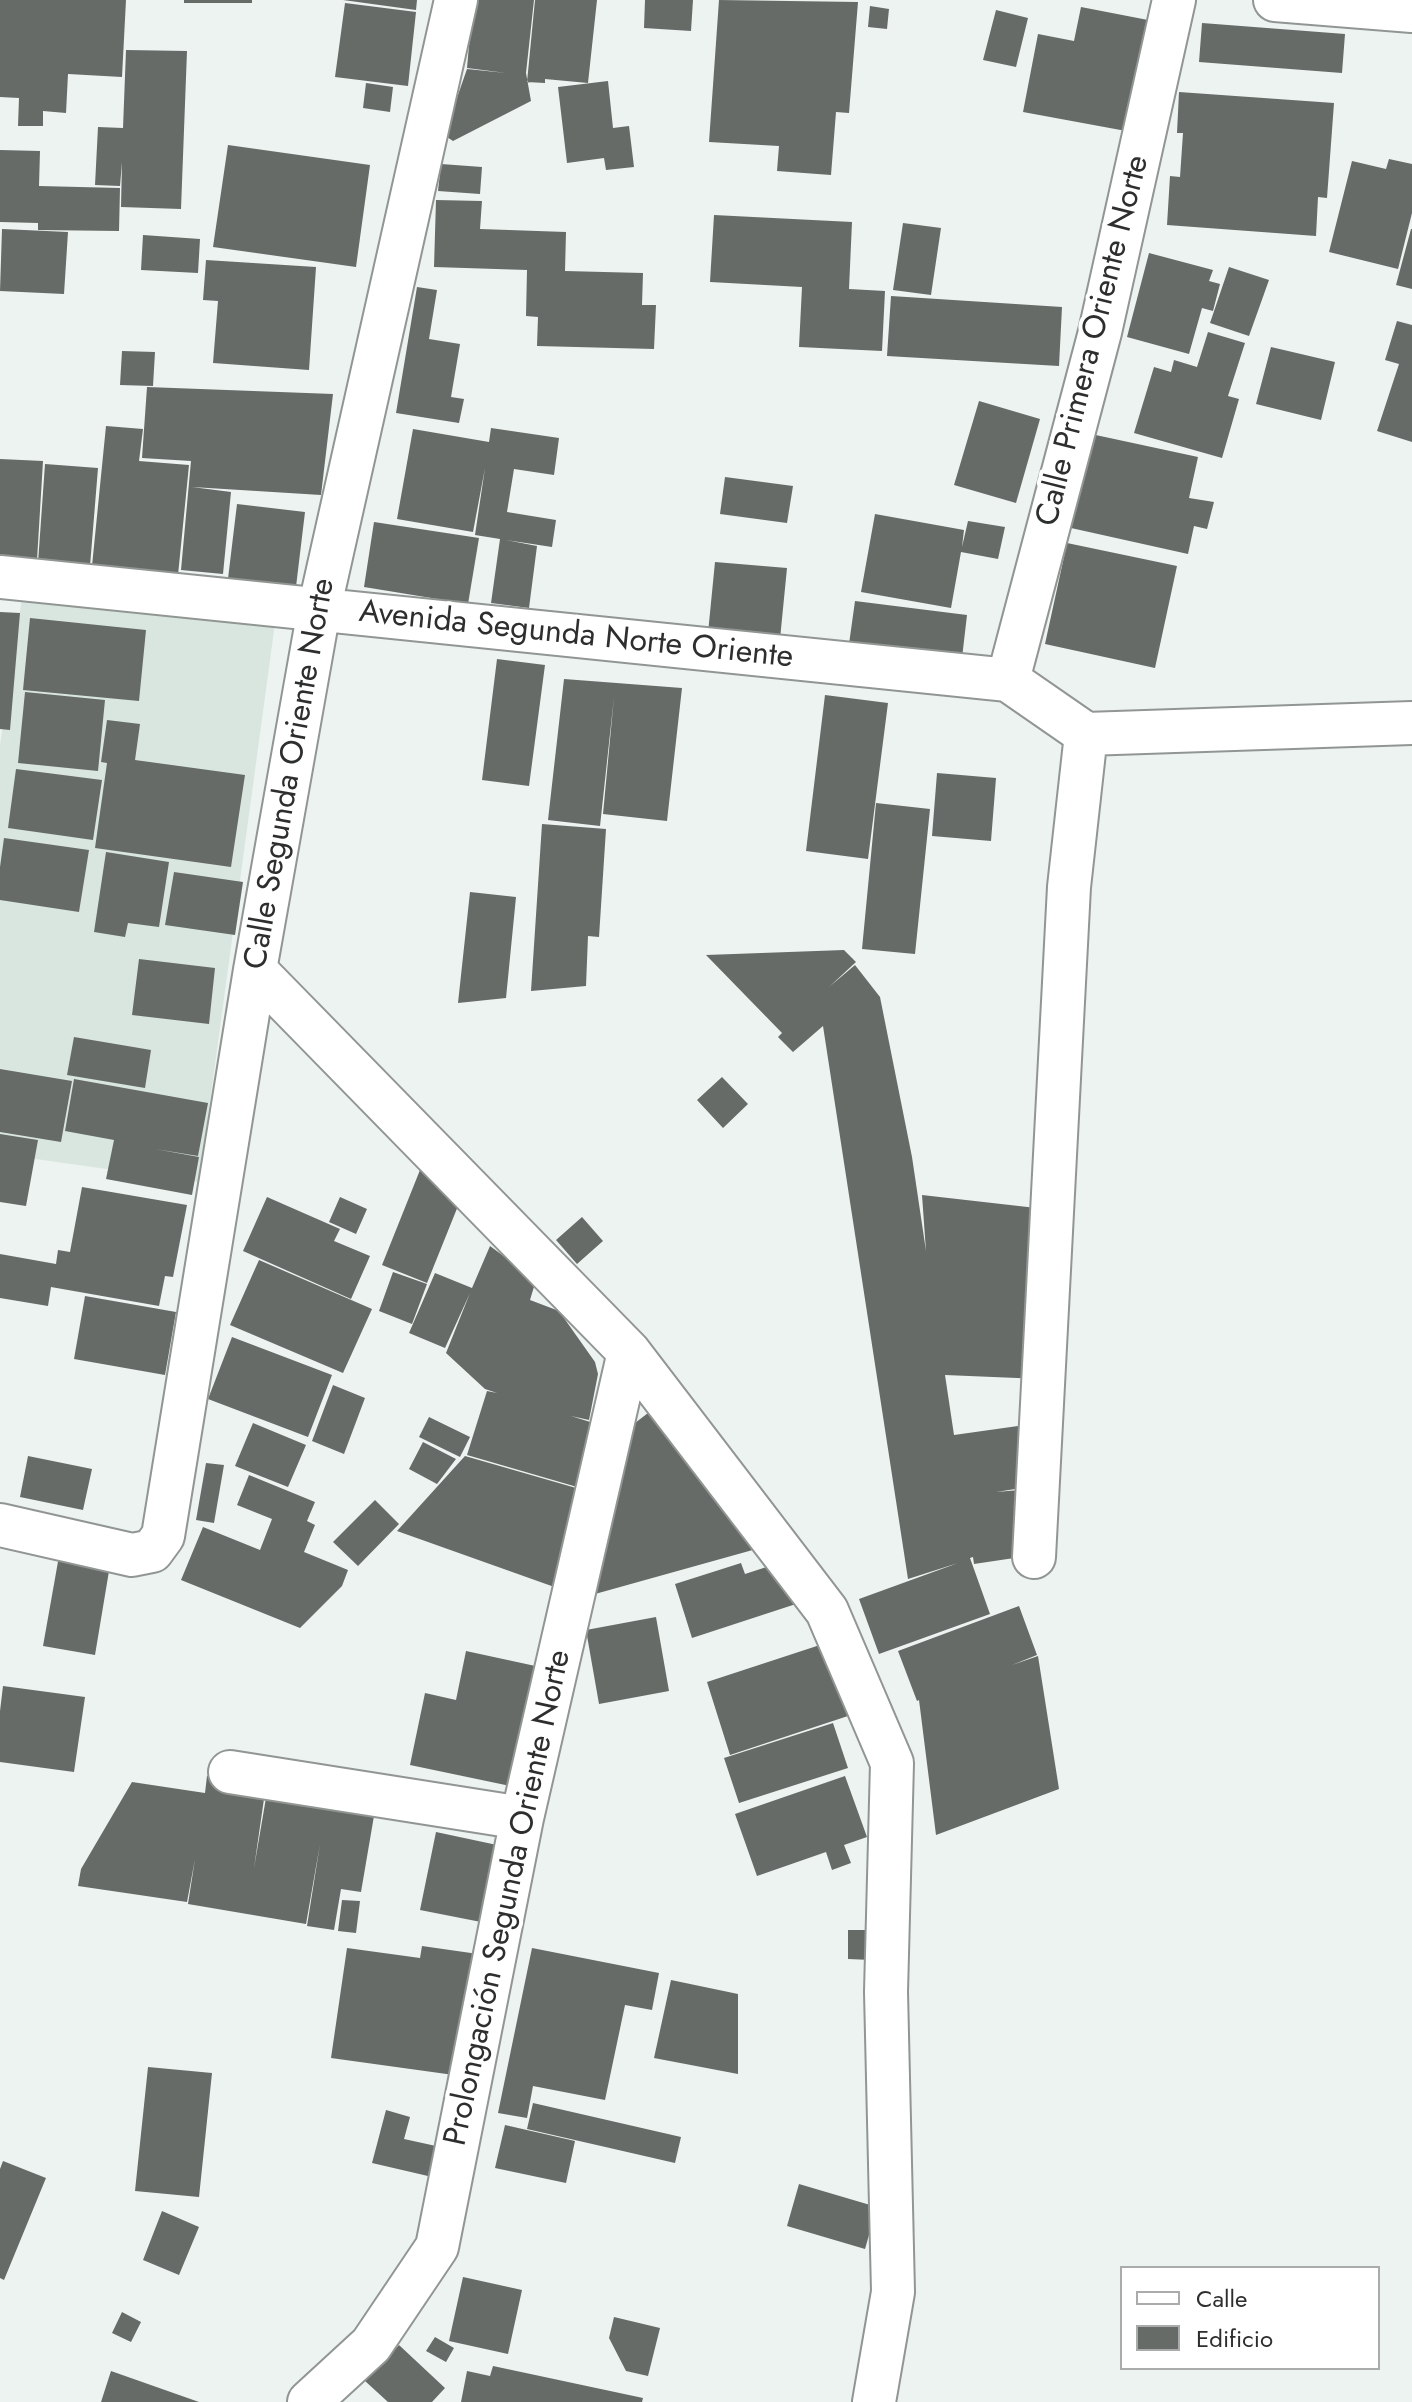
<!DOCTYPE html>
<meta charset="utf-8">
<style>
body{margin:0}
#map{position:relative;width:1412px;height:2402px;overflow:hidden;background:#edf3f0;font-family:Jost,sans-serif}
canvas{display:block}
.legend{position:absolute;left:1120px;top:2266px;width:260px;height:104px;box-sizing:border-box;background:#fefffe;border:2px solid #aaacab;margin:0;padding:10px 14px;list-style:none;font-size:24px;color:#2d2f2e}
.legend li{display:flex;align-items:center;gap:16px;height:40px}
.legend b{width:40px;border:2px solid #aaacab}
</style>
<div id="map">
<canvas width="1412" height="2402"></canvas>
<ul class="legend">
<li><b style="height:10px;background:#fff"></b>Calle</li>
<li><b style="height:22px;background:#666b68"></b>Edificio</li>
</ul>
</div>
<script>
const ctx = document.querySelector('canvas').getContext('2d');
ctx.lineJoin = 'round';
function paint(path, color) {
  ctx.fillStyle = color;
  ctx.fill(path, 'evenodd');
}
function trace(path, color, width, dash) {
  ctx.strokeStyle = color;
  ctx.lineWidth = width;
  ctx.lineCap = dash ? 'butt' : 'round';
  ctx.setLineDash(dash || []);
  ctx.stroke(path);
}
function drawText(font, color, halo, rows, align = 'center') {
  ctx.font = font + ' Jost,sans-serif';
  ctx.lineWidth = 8;
  ctx.setLineDash([]);
  ctx.textBaseline = 'middle';
  ctx.strokeStyle = halo;
  ctx.fillStyle = color;
  for (const [text, x, y, turn = 0] of rows) {
    ctx.save();
    ctx.translate(x, y);
    ctx.rotate((+turn || 0) * Math.PI / 180);
    ctx.textAlign = isNaN(turn) ? turn : align;
    if (halo) ctx.strokeText(text, 0, 0);
    ctx.fillText(text, 0, 0);
    ctx.restore();
  }
}
paint(new Path2D(`
 M23 591 276 616 199 1182 0 1154V745Z`), '#d9e6df');
paint(new Path2D(`
 M0 0H126L122 77 68 74 66 113 43 111V126H18L19 98 0 97Z
 M184 0H252V3H184Z
 M343 0H417L416 10Z
 M473 0H534L526 73 531 101 453 141 444 135 467 69 506 73 467 68Z
 M535 0H597L588 83 545 79V83L527 82Z
 M645 0H693L691 31 644 28Z
 M719 0 858 2 849 113 836 112 831 175 777 171 779 146 709 142Z
 M345 3 416 12 408 86 335 77Z
 M870 6 889 9 887 29 868 27Z
 M1081 7 1148 20 1126 131 1023 112 1038 34 1074 41Z
 M996 10 1028 18 1016 67 983 60Z
 M1202 23 1345 34 1342 73 1199 62Z
 M126 50 187 51 181 209 121 207 122 162 120 186 95 185 98 127 123 128Z
 M608 81 613 128 629 126 634 167 606 170 604 158 567 163 558 87Z
 M366 83 393 87 390 112 363 108Z
 M1179 92 1334 103 1327 198 1318 197 1316 236 1167 225 1170 176 1180 177 1183 133H1177Z
 M228 145 370 165 356 267 213 247Z
 M0 150 40 151 39 186 120 188 119 231 38 230V223L0 222Z
 M1389 159 1412 164V213L1398 269 1329 252 1352 161 1386 169Z
 M441 164 482 167 480 194 438 191Z
 M436 200 482 201 480 229 566 232 565 271 643 273 642 305H656L654 349 537 346 538 317 526 316 527 270 434 267Z
 M714 215 852 222 849 289 885 291 882 351 799 347 802 287 710 282Z
 M903 223 941 228 931 295 893 290Z
 M2 229 68 232 64 294 0 291Z
 M1411 229H1412V289L1396 285Z
 M143 235 200 239 198 273 141 270Z
 M1149 253 1213 270 1209 281 1220 284 1213 311 1202 308 1189 354 1127 337Z
 M206 260 316 267 309 370 213 363 218 301 203 300Z
 M1229 267 1269 280 1249 336 1210 323Z
 M417 287 437 290 429 339 460 344 451 397 464 399 459 423 396 413Z
 M891 296 1062 307 1059 366 887 356Z
 M1397 321 1412 325V442L1377 431 1399 364 1385 360Z
 M1208 332 1245 343 1228 396 1239 399 1222 458 1134 433 1154 367 1171 372 1174 360 1197 367Z
 M1271 347 1335 362 1321 420 1256 404Z
 M122 351 155 352 153 386 120 385Z
 M147 387 333 394 321 495 192 487 231 492 223 574 181 570 191 461 142 458Z
 M979 401 1040 419 1016 503 954 485Z
 M106 426 143 429 139 461 189 465 178 575 92 566Z
 M491 428 559 438 554 475 514 469 507 512 556 520 552 547 506 540 537 546 529 608 491 603 500 539 475 535 485 468 473 532 397 519 413 429 489 442Z
 M1091 434 1198 457 1189 498 1214 502 1207 529 1194 526 1188 554 1071 528Z
 M0 459 43 461 37 560 0 558Z
 M45 464 98 468 90 566 38 563Z
 M725 477 793 486 787 523 720 514Z
 M237 504 305 512 295 595 227 587Z
 M875 514 964 530 962 547 968 521 1005 527 998 559 961 552 951 608 861 592Z
 M374 522 479 538 468 604 364 587Z
 M1067 543 1177 566 1155 668 1045 644Z
 M715 562 787 568 780 639 708 633Z
 M855 601 967 615 962 658 849 644Z
 M0 612 20 613 10 730 0 729Z
 M30 618 146 630 139 701 23 690Z
 M497 659 545 665 529 786 482 780Z
 M564 679 682 688 667 821 603 814 614 697 600 826 548 820Z
 M25 692 105 700 98 771 18 763Z
 M825 695 888 703 868 859 806 851Z
 M107 720 140 724 135 760 245 775 231 867 95 848 107 763 101 762Z
 M16 769 102 780 93 840 8 828Z
 M937 773 996 778 991 841 932 836Z
 M876 803 930 809 915 954 862 949Z
 M542 824 606 829 599 937 588 936 586 986 531 991Z
 M4 838 89 850 79 912 0 900V867Z
 M106 852 169 862 159 927 128 923 125 937 94 932Z
 M174 872 243 882 235 935 165 925Z
 M470 892 516 897 506 998 458 1003Z
 M844 950 856 962 829 987 855 965 880 997 912 1157 926 1251 922 1195 1045 1209 1041 1379 945 1375 954 1435 1018 1426 1028 1487 996 1492 1020 1490 1021 1557 974 1564 973 1557 970 1558 990 1614 879 1654 859 1599 958 1563 908 1579 823 1026 793 1052 778 1037 782 1033 706 955Z
 M139 959 215 968 209 1024 132 1015Z
 M74 1037 151 1050 145 1088 67 1075Z
 M0 1069 72 1081 61 1142 0 1132Z
 M722 1077 748 1104 723 1128 697 1100Z
 M74 1079 208 1103 198 1156 155 1149 199 1157 192 1195 106 1179 114 1140 65 1131Z
 M0 1134 38 1140 26 1206 0 1202Z
 M420 1170 458 1206 427 1283 382 1265Z
 M82 1187 187 1205 173 1277 165 1276 159 1306 51 1287 48 1306 0 1298V1254L56 1264 58 1250 70 1252Z
 M267 1197 340 1229 334 1241 370 1256 351 1299 243 1251Z
 M340 1197 367 1209 356 1234 329 1222Z
 M582 1217 603 1241 577 1264 556 1240Z
 M490 1246 536 1280 530 1300 559 1311 595 1362 598 1374 589 1420 571 1416 603 1426 584 1489 467 1455 487 1391 497 1393 485 1389 446 1353 470 1293 445 1348 409 1333 435 1273 472 1288Z
 M259 1260 372 1309 343 1373 230 1325Z
 M393 1272 427 1284 412 1324 379 1311Z
 M85 1296 176 1312 165 1375 74 1359Z
 M232 1337 332 1375 308 1437 208 1399Z
 M333 1385 365 1398 344 1454 312 1441Z
 M648 1413 767 1546 595 1594 635 1423Z
 M429 1417 470 1437 460 1457 419 1437Z
 M253 1423 306 1445 288 1487 235 1466Z
 M423 1442 456 1459 437 1484 409 1469Z
 M28 1456 92 1469 83 1510 20 1497Z
 M465 1456 583 1490 560 1589 397 1531Z
 M206 1463 224 1465 214 1523 196 1520Z
 M249 1475 315 1502 307 1521 315 1525 304 1552 348 1570 342 1586 300 1628 181 1580 203 1527 260 1550 272 1519 237 1505Z
 M375 1500 399 1524 358 1566 333 1542Z
 M59 1556 110 1565 95 1655 43 1646Z
 M785 1561 799 1603 692 1638 675 1584 741 1563 745 1574Z
 M1019 1606 1037 1655 1012 1665 1038 1656 1059 1789 936 1835 919 1700 917 1701 898 1651Z
 M656 1617 669 1691 599 1704 586 1630Z
 M826 1643 860 1712 730 1755 707 1682Z
 M466 1651 540 1667 515 1787 410 1765 425 1693 456 1700Z
 M3 1686 85 1697 74 1772 0 1762V1711Z
 M833 1723 848 1768 739 1803 724 1758Z
 M207 1776 266 1785 254 1868 267 1792 375 1810 361 1892 341 1889 334 1930 307 1926 320 1844 306 1924 188 1904 195 1859 187 1902 78 1886 81 1869 132 1782 205 1793Z
 M845 1776 867 1837 844 1845 851 1863 832 1870 826 1852 757 1876 735 1814Z
 M436 1832 497 1845 481 1922 420 1910Z
 M342 1900 360 1901 356 1933 338 1931Z
 M848 1930H871V1960L848 1959Z
 M422 1946 478 1954 461 2076 331 2058 347 1948 420 1958Z
 M532 1948 659 1973 652 2010 625 2005 605 2100 533 2086 527 2118 498 2113Z
 M671 1980 738 1994V2074L654 2058Z
 M148 2067 212 2073 199 2197 135 2191Z
 M533 2103 681 2137 675 2163 527 2129Z
 M386 2110 410 2117 404 2139 436 2146 428 2176 372 2163Z
 M505 2125 575 2141 566 2183 495 2168Z
 M3 2161 46 2178 4 2280 0 2278V2169Z
 M799 2184 877 2207 865 2249 787 2226Z
 M162 2211 199 2227 179 2275 143 2260Z
 M463 2277 522 2290 508 2354 449 2341Z
 M122 2312 141 2322 131 2342 112 2333Z
 M614 2317 660 2328 648 2376 626 2371 609 2338Z
 M435 2337 454 2348 446 2362 426 2351Z
 M399 2345 445 2388 432 2402H388L365 2381Z
 M493 2366 643 2398 642 2402H461L467 2371 490 2376Z
 M111 2371 199 2402H101Z`), '#666b68');
const minor = new Path2D(`
 M1275 0 1412 11
 M0 577 1008 680 1086 734 1412 723
 M1008 680 1100 332 1174 0
 M255 970 629 1352 827 1611 892 1763 886 1992 893 2292 874 2402
 M0 1525 132 1555 152 1551 163 1536 255 970 319 610 456 0
 M1034 1557 1069 887 1086 734
 M230 1772 522 1818
 M309 2402 371 2345 437 2247 522 1818 629 1352`);
trace(minor, '#919693', 46);
trace(minor, '#fff', 42);
drawText('32px', '#2d2f2e', '#fefffe', [
 ["Calle Primera Oriente Norte",1094,341,-76],
 ["Avenida Segunda Norte Oriente",576,636,6],
 ["Calle Segunda Oriente Norte",291,774,-80],
 ["Prolongación Segunda Oriente Norte",509,1898,-78]
]);
</script>
